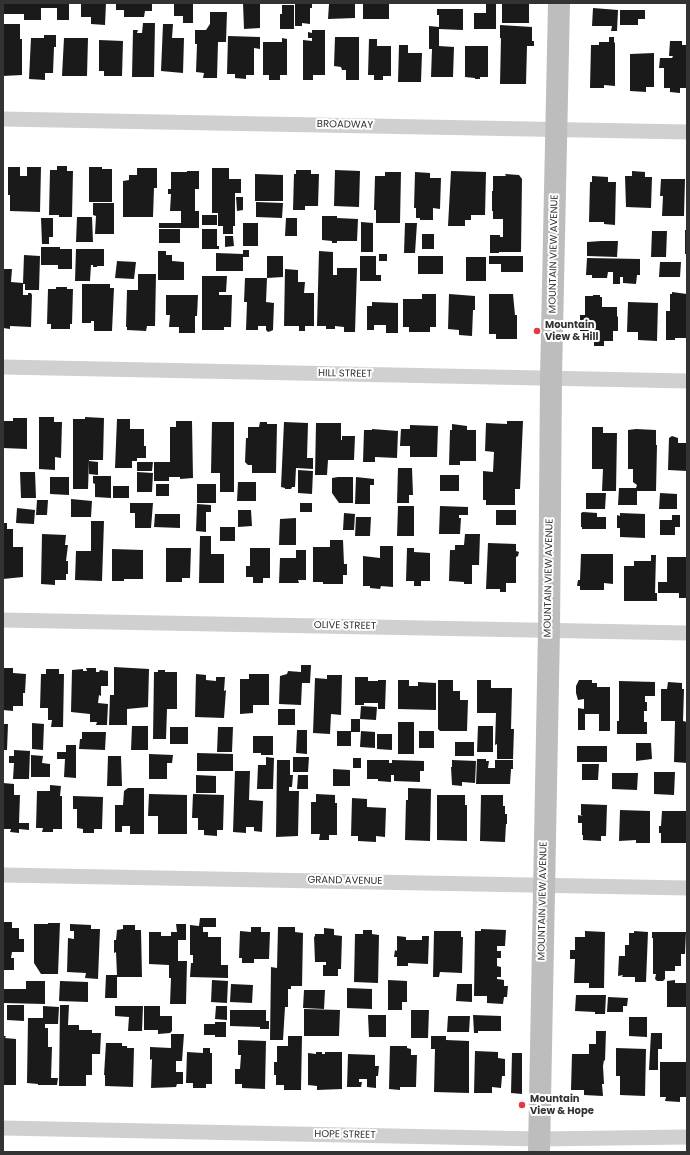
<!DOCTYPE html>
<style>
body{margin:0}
#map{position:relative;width:690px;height:1155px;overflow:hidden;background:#fff;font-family:Poppins,sans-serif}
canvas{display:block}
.frame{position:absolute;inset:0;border:4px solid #333;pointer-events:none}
</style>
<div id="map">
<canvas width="690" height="1155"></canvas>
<div class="frame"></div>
</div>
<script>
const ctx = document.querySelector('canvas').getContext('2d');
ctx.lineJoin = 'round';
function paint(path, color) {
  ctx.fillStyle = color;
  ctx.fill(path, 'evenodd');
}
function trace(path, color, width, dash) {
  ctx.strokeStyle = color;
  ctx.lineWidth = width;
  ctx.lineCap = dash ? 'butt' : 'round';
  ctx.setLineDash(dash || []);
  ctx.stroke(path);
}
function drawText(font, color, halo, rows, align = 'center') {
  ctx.font = font + ' Poppins,sans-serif';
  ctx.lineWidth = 4;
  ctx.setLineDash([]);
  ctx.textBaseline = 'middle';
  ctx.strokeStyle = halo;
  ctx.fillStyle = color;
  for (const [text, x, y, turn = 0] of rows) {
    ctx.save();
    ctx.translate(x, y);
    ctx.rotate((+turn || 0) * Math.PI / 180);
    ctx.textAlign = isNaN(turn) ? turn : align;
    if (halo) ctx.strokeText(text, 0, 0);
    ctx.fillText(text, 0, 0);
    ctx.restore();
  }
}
paint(new Path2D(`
 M3 3H69V20H57V8H41V20H24V14H3Z
 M81 3H106L105 25 91 24V17H81Z
 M116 3H152V11H145L144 17H124V10H116Z
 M174 3H193V23H183V16H174Z
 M243 3H260V28L244 29Z
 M295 3H312V8H310V24L302 23V26H295Z
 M363 3H389V19H363Z
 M486 3 496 4V29H474V13H486Z
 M329 4H355V18L328 19Z
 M502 4H529V23H502Z
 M282 5H294V29H280V14H282Z
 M593 8 618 10 617 31H611L612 26H592Z
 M437 9H463V30L439 29V46L454 47 453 77H431L432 49H429V26L439 27V15H437Z
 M620 10H645V19H638V25H620Z
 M210 12H227L226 42H218L217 78H203L204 73 196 72 197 44H195V30H206L210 24Z
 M143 23H155L154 77H132L133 30H138L137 33H142Z
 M3 24H20V39H22V75L3 76Z
 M163 24H173L172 38H184L183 73 161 71Z
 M500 25 532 27V41H534V46H527L526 84H500L501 38H500Z
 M312 30H325V75H313V80H303V40L312 41V38H308V32L312 33Z
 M44 35H56V47H54L53 73H45V80L29 79 31 38H44Z
 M228 36 260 37V49L254 48V75H246V79L235 78V74H227Z
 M335 37H359V80H346V70H342L341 67 334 66Z
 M609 37H614V43L615 42V86L604 85V88H590L591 45H599V42H609Z
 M64 38H88L87 76H62Z
 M282 38 287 39V75H280V80H269V75H263V42H282Z
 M369 39H377V46H391V76H383V80H374V75H368Z
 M99 40 123 41 122 76H104V71H99Z
 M670 41H682V45H687V88H680V93L670 92V88H664V68H659L660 58H672L673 56H669Z
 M399 45H408V53H422L421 82H398Z
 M465 46H488V77H480V79H475V78L465 77Z
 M654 53V87H646V92L630 91V54Z
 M57 166H67V171H73L72 217H59V215H49L50 170H57Z
 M8 167H20V176H27V167H41L40 212 10 211V195H8Z
 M89 167H102V169H112V202H89Z
 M137 168H157V188H154L153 217H123V181L129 180V175H137Z
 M212 168H229V179H241V193H235V226H233V234H223V226H218V213H212Z
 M296 170H311V174H319L318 206H305V210H293L294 174H296Z
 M335 170 360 171 359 207 334 206Z
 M187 171H199V189H195V211H199V228H159V223H181V211H170L171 194H168V189H171V172H187Z
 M451 171 486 172 485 215H471V220H465V226H448Z
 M632 171 645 172V177H652L651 208 626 207 625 176H632Z
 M385 172H401L400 223H376V210H374L375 176H385Z
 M415 172 430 173V178H441L440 209 433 208V220H420V218H416V208H414Z
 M255 174 283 175V201H255Z
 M505 174 519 175 522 179 521 252H499V253H490V235H500V237H503V219H493V211H492V191H493V176H506Z
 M592 176 608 177V182H616L615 225 604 224V222H589L590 182H592Z
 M661 179H685L684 216H662L663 196H660Z
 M236 197H243V210L237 211Z
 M256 202 283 203 282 218 256 217Z
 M93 203H114V234H95L96 216 93 215Z
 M202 215H217V225H202Z
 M322 216H337V218L358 219 357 241H337V243H332V241L322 240Z
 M77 217H92L93 242H76Z
 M41 218H53V237H49V244H42Z
 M286 218H297V236H285Z
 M361 222 373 223V252H361Z
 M243 223H258V246H243Z
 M405 223H417L415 253H404Z
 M159 229H180V243H159Z
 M202 229H217V246H219V249H202Z
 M685 230H687V254H685Z
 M652 231H667L666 257H651Z
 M422 234H434V249H422Z
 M225 236H233L234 246 225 247Z
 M601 241H618L617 257 587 256V242Z
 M41 247H60V249H72V269H58V265H41Z
 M76 249H104V266H97V267H93V265H91L90 281H75Z
 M243 250H249V257H243V271H216V253L243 254Z
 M158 251H166V255H172V261L184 262V280H158Z
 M319 251 333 252V275H337V268H357L355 332H344V327L335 326V329H326V326H317Z
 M379 254H387V261H379Z
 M24 255 40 256 39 290H25V284H23V295H28V293H31L32 295 31 327 10 326V329L3 328V269H12L11 282 23 283Z
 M267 256H283V277L267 278Z
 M360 256H376V275H381V281H360Z
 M418 256H443V274H418Z
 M489 256H523V272H501V264H489Z
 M466 257H486V281H466Z
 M587 258 640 259V275H637L636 284 623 283V277H620V284H613V272H608L607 278H592V275H586Z
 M117 261 136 262 134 279 115 278Z
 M660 262H681L680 277H659Z
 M285 269 298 270V282H305L304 293H314V326H305V331H299V326H284Z
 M138 274H156L155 326H147L146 331 127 330V327H126L127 290H138Z
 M202 276H227L226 292H219V295H232L231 327H224V330H202Z
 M245 278H267L266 302 274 303 273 330 271 331 268 332 266 330V326H258V330H246L247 302H244Z
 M82 284H110V288H114L112 331H94V321H91V323H82Z
 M56 287H67V289H73L72 324H70V329H51V324H47L48 289H56Z
 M672 292 687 294V338H675V340H666V311H670V294H672Z
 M422 294H436V327H430V332H409V327H403V299H422Z
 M449 294 475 296V310H473L472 336 459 335V330L448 329Z
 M489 294H513L515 315H517V339H496V334H489Z
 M166 295H198L197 316H195V333H179V327H169L170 315H166Z
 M593 295H600V297H602V307H617V316L618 317V331H613V341H604V346H594V341H588V331H580V315H585V296H593Z
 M372 302 398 303V333H386V325H374V330H367V306H372Z
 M628 302 658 303 657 341 638 340V332H627Z
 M39 417H54V422H62L61 458 55 457V470L39 469Z
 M85 417 104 418 103 460H89L88 489H73V419H85Z
 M13 418H27V449L3 448V421H13Z
 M117 419H130V429H144V446H146V458H137V461H132V468H115Z
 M176 421H192L193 478 180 479V477H169V481H154V462H170V427H176Z
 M507 421H523L520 489H515V505H486V500H483V471L493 472 494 452 485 451 486 423 507 424Z
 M212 422H234V492H220V473H211Z
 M260 422H267V424H277L276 473H252V465H248L245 462 246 438H248V427H259Z
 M284 422 308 423 307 458H313V469L296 468 295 487H292L291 489H285V488L281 487Z
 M316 423H341V440H342V436H355L354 460H328L327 475H315Z
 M452 424 467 426V430H476V461H460V465H449L450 430H452Z
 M410 425 438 426 437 457H410V446H400L401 429H410Z
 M592 427H603V433H617L616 491H602L603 469H592Z
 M372 429 398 431 397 458 375 457V462H363L364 430H372Z
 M636 429 656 430V445H657L656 491H637V505H618L619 488H636L637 485 633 482V469H628V430Z
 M672 436 678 438V443H687V471L668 470 669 438Z
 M89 461 98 462V475L89 474Z
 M137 462H153L152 471H137Z
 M398 468H412L413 495H409V503H397Z
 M298 470 313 471 312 494 298 493Z
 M20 472H35L36 498H21Z
 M137 472 153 473 152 492H137Z
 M440 475H459V491H440Z
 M93 476H111V498L95 497V484L93 483Z
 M50 477H69V495L50 494Z
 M338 477H353V503H339L332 493V478Z
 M356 477 374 479V485H370V504H355Z
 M238 482H256V501H237Z
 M156 484H169V496H156Z
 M197 484H216V503H197Z
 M113 486H129V498H113Z
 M586 493H606L605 509H586Z
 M660 493 677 494V509H659Z
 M71 499 92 501 91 517H71Z
 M37 500H48L47 515H36Z
 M130 503H153L151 528H135V513H130Z
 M300 503H312V512H300Z
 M197 504 211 505V512H206V532L196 531Z
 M398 506H414V536H397Z
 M440 506 468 507V515H459V518H461L460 534H439Z
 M17 508 35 510 34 524 16 523Z
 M238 510H251L252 526 238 527Z
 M496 510H516V525H496Z
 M583 512 597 513V517H606V529H582V527H581V513Z
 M344 513 355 514 354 530H343Z
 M620 513 645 514V538L620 537V528H617V515L620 516Z
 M155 514H180V528L154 527Z
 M672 515H680V527H675V535H660V520H672Z
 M356 517H371L370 536H355Z
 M296 518V545H279L280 519Z
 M91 521H104L102 581 75 580 76 551H91Z
 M3 523H7V529H13V547H23V577L3 579Z
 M220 527H235V541H220Z
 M42 534 66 535 65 545H68L66 561H68V574H66V580H55V585L41 584Z
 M465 534H480L479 565H472V584H464V582L449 581 450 550H455V545H464Z
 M200 536H211V554H224V583H199Z
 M330 540H343L344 564H347V575H343V584H323V582H313V547H330Z
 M488 543 516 544V551L519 552 518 556 516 557V583H506V592H500V589H486Z
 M380 546H393V587L381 586 380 589 370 588V586H363V556L380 558Z
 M166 548H191L190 578H182V582H166Z
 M250 548H270V578H263V583H253V577H246V566H250Z
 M407 548H414V552L430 553V581H421V586H414V581H406Z
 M112 549 143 550V579H124V581H112Z
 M296 550H306V580H298L299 583H279L280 558H296Z
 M581 554H613V584L604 583V590H580V586H577L578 580H580Z
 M651 555H656L655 593H657V601H624V566H634V561H651Z
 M667 557H687V598H679V593H658V582H667Z
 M301 665H311L310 683H302L301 705 279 704 280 676 287 674 288 671 301 672Z
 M114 667 149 669 148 707 127 709V725H109L110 695H114Z
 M3 668H13V673L26 674 25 693H23V706H13V711L3 710Z
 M86 668H96V672H99L100 670 108 671V686H101V696L99 695 98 703 108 704 107 725H96L97 722H90V714L71 712 72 670 83 669V671H87Z
 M46 669H59V674H64L63 727H51L52 720H48V708H40L41 674H46Z
 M158 670H165V672H177V709H167L166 739H153L154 672H158Z
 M196 674 206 675V680L216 681V677H225L224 691 226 690 224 718 195 717Z
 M249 674H269V705H253V713L240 714V679H249Z
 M327 675H342L341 715 331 714 330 734 313 733 315 678 327 679Z
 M355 677H368V681H378V680H386L385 709H378V703H364V705H355Z
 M398 680H409V686H418V682L436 683V710L398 709Z
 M438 680H453V691H460V700H468L467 731H440L438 729Z
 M477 680H491V688H512L511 729H514L513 759H497V744L495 745 496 713H477Z
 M579 680H592V683H597V687H610V731H599V714H585V730H578V708L584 709V699L578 700 576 693V686Z
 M619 681 655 682V696H645V702H647V711H644V722H647V734H617V721H619Z
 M668 682 682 683V689H684L683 721 687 722V763L674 762 675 721H661V689H667Z
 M361 706 377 707 376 720 360 719Z
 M278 709H295V725H278Z
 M351 719H360V732H351V746H337V731H351Z
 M398 722H414V754H398Z
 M32 723 44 724 43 750 32 749Z
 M3 724H8L7 750H3Z
 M132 726H148V750H131Z
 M478 726H493V752H477Z
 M170 727H188V744H170Z
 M218 727H233L232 752H217Z
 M297 730H307V754L296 753Z
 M361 731 375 732V748L360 747Z
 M419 731H434V748H419Z
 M82 732H106L105 750 79 749 80 739H82Z
 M377 734H392V750L377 749Z
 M253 736H273V755H261V753H253Z
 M455 742H474V756H455Z
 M636 743H651L652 759 636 761Z
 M66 745H76V778L64 777 65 759H57V752H66Z
 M577 746H607V762H577Z
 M14 750 30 751 29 779H13L14 763H9V756H14Z
 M197 753 233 754V771H197Z
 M149 754 173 755 172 763H167V779H149Z
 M31 755 43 756 42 763 50 764V777H31Z
 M108 756H121L122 786H107Z
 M266 757 274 758 273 789H257L258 765H266Z
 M293 757H309L308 772H293Z
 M353 758H361V768H353Z
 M477 759H486V761H489L488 768H495V760H513V769H511L510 784H476Z
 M277 760H290V775H293L292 787H289V791H299L298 836 276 837Z
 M367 760H389V763H392V760L424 761V771H420V782L394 781V775H391V782L378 781V779H367Z
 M452 760 476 761 475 783 462 782V786L452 785 451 767H452Z
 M582 764H599L598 780H582Z
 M333 769 350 770V786H333Z
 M235 771H250L249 800 263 801 262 832 254 831V827H246V833L233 832Z
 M654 772H675L674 795 654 794Z
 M612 773H638L637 790 612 789Z
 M196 775 216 776V793H196Z
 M298 775H308V789H297Z
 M3 783 14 784V795H20L19 823H29V830L19 829V833L10 832 11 829H3Z
 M50 785 61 786 60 796H62V829H53V832H42L43 828H36L37 791H50Z
 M128 788H144V834H130V826H122V832H115V805H123L124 791Z
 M408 788 431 789 430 841 405 840 406 800H408Z
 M149 794 187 795V834H158V816H148Z
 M193 794 224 795 223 830H217V836L204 835V830H198V818H192Z
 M316 794 335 795V803H337V835H329V840H319L320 834H311V802H316Z
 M437 795H465V805H467V841L437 840Z
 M481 795H503V806H505V814H507V824H506L505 842 480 841Z
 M73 796 103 797 102 829H94V833H83V829L77 828V809H73Z
 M352 798 367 799V807L386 808 385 837 376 836V842L358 841V836H351Z
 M581 804 607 805 606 836H601V841L583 840V835H582V823H578V815L583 816 581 815Z
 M620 810 650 811V843H636V840L619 841Z
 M662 811H687V843H661V833H659V826H661Z
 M200 918H216V927H203V932H208V937H221V965H228V978L190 977 191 963H193V955H190V925L199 926Z
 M3 922H12V928H19V939H24V952H12L11 958H14V970H3Z
 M48 923H60L58 974H41L34 963V924H48Z
 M70 924 91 925V929H100L98 979 85 978 86 973 67 972 68 938 74 939V931H70Z
 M176 924H186V940H178V961H187L186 1004H170L171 978H169V965L149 964V932H161V936H171V932H177Z
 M123 925H135V930H141L142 977H117V998H105L106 975H117L116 952 114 953V940H116L117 930 123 929Z
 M251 927H261V932H270L269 959H254V963H242V958H239L240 931 251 932Z
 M278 927H295V932L303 933 302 986H291V989H288V1007H285L283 1040H270L271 967 277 968Z
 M324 928 334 929V935L342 936 341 969H338V976H323V965H326V962H315L314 936 315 937V934H324Z
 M481 929 506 930 505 946H497V951H501V958H497V966L501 967V977H497V979L504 980V986H508L507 997H504L503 1004 487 1003V996H474L475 931H481Z
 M363 930H372V934L379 935 378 983 354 982 355 934H363Z
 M434 931H461V937H463L462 973 440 972 439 977H433Z
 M585 931 605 932 604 988H589V983H574L575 959H570V950H575V937H585Z
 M634 931 648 932 646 982H635V977H622L623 975 618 976 619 956H625V945H629V933H634Z
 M652 932H686L685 954H681V966H675V971H665V979L663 981H657L655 979 656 974H653V938H652Z
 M397 936 406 937V940H422V936H429L428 964 408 963V966H397V957H394L395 950 397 951Z
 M212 980 228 981 227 1003 211 1002Z
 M388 980 407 981V1002H402V1010H388Z
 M675 980V983H687V1007H667V981Z
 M26 981H45V1004L3 1003V989H26Z
 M60 981 88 982V1002L59 1001Z
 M231 984 253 985 252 1003 230 1002Z
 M457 984H472V1002L456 1001Z
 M347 988 372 989V1009L347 1008Z
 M304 990H325L324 1009 303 1008Z
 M576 995H606L605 1014H595V1012L575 1011Z
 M608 997 628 998 627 1006H623V1012H607Z
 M7 1005H24V1021L7 1020Z
 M60 1005H69L68 1025H79V1030H92V1033H101L100 1054H92V1075H86V1086H59Z
 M43 1006 59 1007 58 1024H45V1028H48V1047H52L51 1078H58L57 1085H38V1084L27 1083 28 1018H43Z
 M115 1006H143L142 1031H128L129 1017 115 1016Z
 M144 1006H160V1016H172V1031L170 1033 158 1034V1030H144Z
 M216 1006H227V1020L215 1019Z
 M304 1009 340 1010 339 1036H304Z
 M230 1010H266V1021H269V1029H260V1027L230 1026Z
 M411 1010H429L428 1038H411Z
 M368 1015H386V1037H369Z
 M473 1015 501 1016V1031H478V1033H474Z
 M448 1016H470L469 1032H447Z
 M629 1017H647V1037L629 1036Z
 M215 1022H226V1037H215V1035H204V1024H215Z
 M596 1031H606L605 1061 604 1060 603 1066 604 1084H602L603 1096 584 1095V1090H571L572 1054H589V1044H596Z
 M651 1033H662V1049H658V1070H649Z
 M171 1034H184L182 1061H176V1072H183V1084H177L176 1087 151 1088 152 1059 150 1060V1047L171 1048Z
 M3 1036H6L5 1038 16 1039V1085H3Z
 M288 1036H302L301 1090H284V1085H276V1075H274V1062H277V1046H288Z
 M431 1036H446V1040L469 1041V1093L434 1092 435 1049H431Z
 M238 1040 266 1041 265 1089 242 1088V1084H235V1069H240L241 1055H238Z
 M106 1043H122V1046H127V1048H134L133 1087 105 1086V1075H104Z
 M390 1046H407V1048L411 1049V1055H417L416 1087H400V1090L389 1089Z
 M203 1048H210V1053H212V1084H206V1088H193V1083H186L187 1052 203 1053Z
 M616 1048 646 1049 645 1096 620 1095V1076H616Z
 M475 1051 498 1052V1058L505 1059V1076H502L501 1088 492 1087V1093H474Z
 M316 1052H322V1054H325V1052H342V1089L317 1090V1086L308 1085V1053L316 1054Z
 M512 1053H522V1094L511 1093Z
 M348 1054 375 1055V1066H379L378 1076H376V1088L367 1087V1079H359V1082H362L361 1087H347Z
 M660 1062H687L686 1097H680V1102L665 1101 666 1097H660Z`), '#1a1a1a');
trace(new Path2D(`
 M3 119 687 132
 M3 367 687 381
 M3 620 687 633
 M3 875 687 888
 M3 1128 539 1139 687 1137`), '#d0d0d0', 15);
trace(new Path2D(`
 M539 1152 549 630 551 378 559 3`), '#bdbdbd', 22);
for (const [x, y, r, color] of [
 [537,331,4,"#e63946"],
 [522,1105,4,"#e63946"]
]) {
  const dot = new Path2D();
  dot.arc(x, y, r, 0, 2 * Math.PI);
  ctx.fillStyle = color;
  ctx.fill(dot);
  trace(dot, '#fff', 1.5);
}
drawText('10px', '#333', '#fff', [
 ["BROADWAY",345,125,1],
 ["MOUNTAIN VIEW AVENUE",554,254,-89],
 ["HILL STREET",345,374,1],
 ["MOUNTAIN VIEW AVENUE",549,578,-89],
 ["OLIVE STREET",345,626,1],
 ["GRAND AVENUE",345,881,1],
 ["MOUNTAIN VIEW AVENUE",543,901,-89],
 ["HOPE STREET",345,1135,1]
]);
drawText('bold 10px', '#333', '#fff', [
 ["Mountain",545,325],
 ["View & Hill",545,337],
 ["Mountain",530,1099],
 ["View & Hope",530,1111]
], 'left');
</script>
